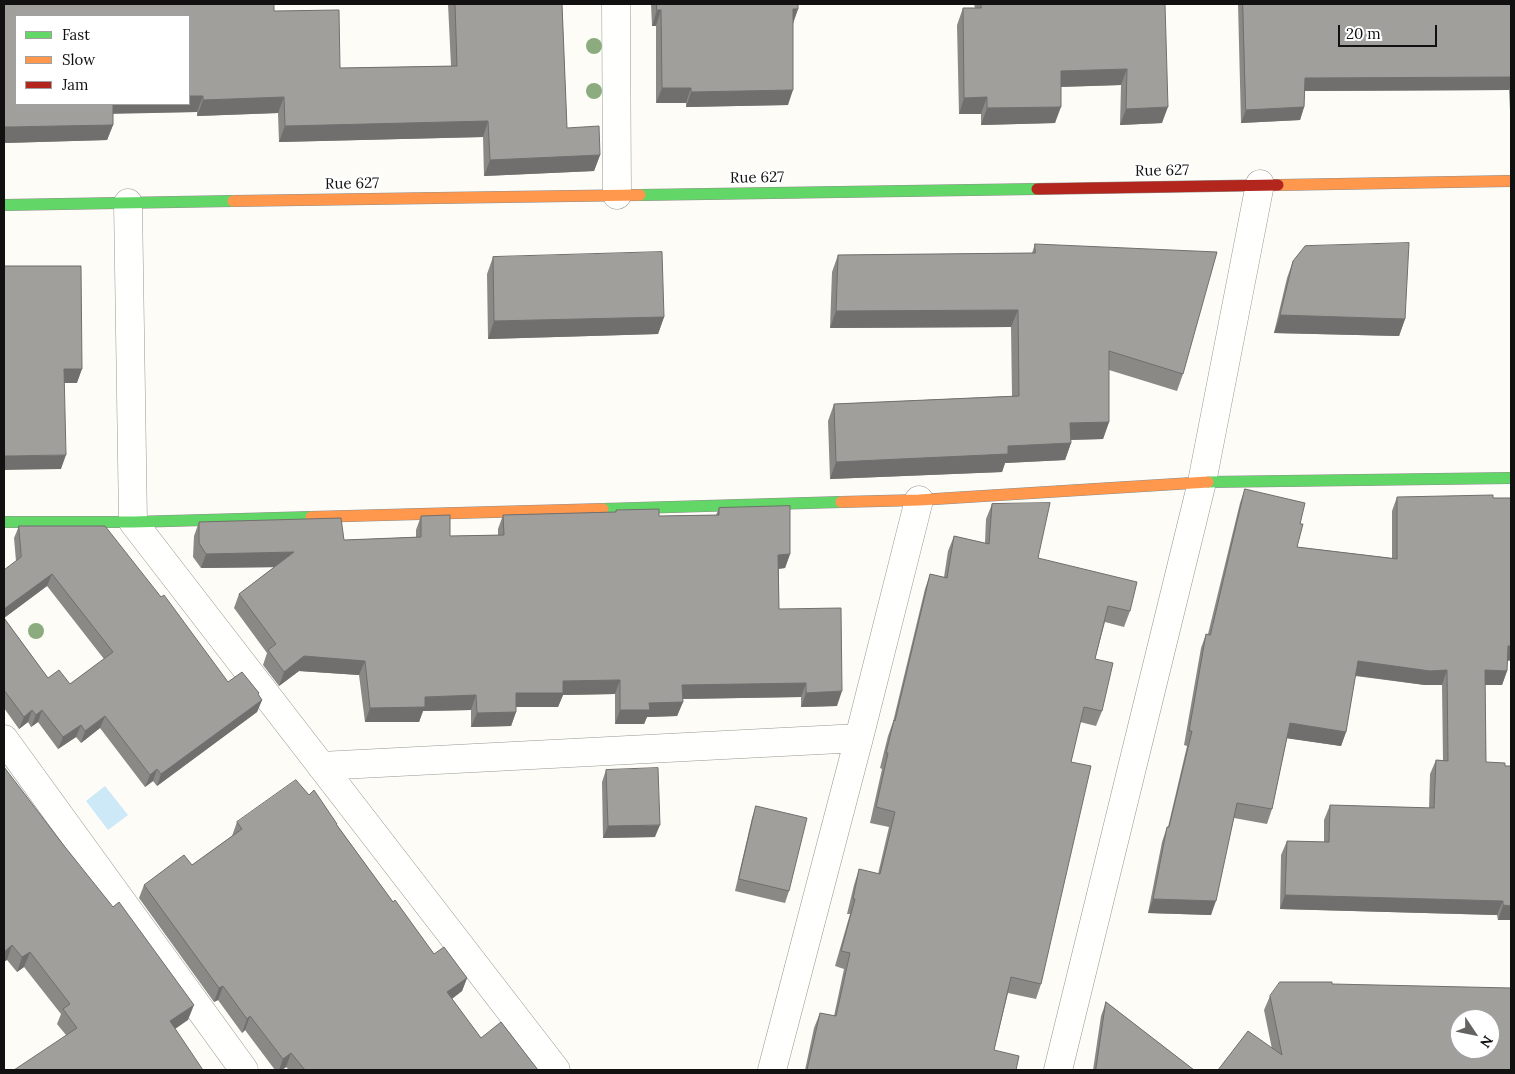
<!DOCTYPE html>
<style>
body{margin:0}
#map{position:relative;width:1515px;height:1074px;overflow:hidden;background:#fdfcf7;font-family:Lora,serif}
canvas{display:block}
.frame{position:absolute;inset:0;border:5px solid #111;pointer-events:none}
.legend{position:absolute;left:15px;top:15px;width:175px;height:90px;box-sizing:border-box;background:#fff;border:1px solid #a0a0a0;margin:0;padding:6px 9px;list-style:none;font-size:15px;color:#111}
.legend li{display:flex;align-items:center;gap:10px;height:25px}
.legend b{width:25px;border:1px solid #a0a0a0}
.north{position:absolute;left:1450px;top:1009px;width:50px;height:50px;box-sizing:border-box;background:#fff;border:1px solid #a0a0a0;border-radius:50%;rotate:124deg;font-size:14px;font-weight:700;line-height:20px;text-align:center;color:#111}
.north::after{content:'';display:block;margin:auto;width:18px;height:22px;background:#646362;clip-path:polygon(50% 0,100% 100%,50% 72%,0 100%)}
.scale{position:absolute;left:1338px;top:25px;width:99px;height:22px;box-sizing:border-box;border:2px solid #111;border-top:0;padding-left:6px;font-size:15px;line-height:18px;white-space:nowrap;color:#111;-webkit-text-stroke:4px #fff;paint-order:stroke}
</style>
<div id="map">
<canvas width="1515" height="1074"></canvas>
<div class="frame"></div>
<ul class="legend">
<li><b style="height:6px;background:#63d668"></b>Fast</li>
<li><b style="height:6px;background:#ff974d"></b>Slow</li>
<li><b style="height:6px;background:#b3261e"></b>Jam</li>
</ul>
<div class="north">N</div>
<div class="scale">20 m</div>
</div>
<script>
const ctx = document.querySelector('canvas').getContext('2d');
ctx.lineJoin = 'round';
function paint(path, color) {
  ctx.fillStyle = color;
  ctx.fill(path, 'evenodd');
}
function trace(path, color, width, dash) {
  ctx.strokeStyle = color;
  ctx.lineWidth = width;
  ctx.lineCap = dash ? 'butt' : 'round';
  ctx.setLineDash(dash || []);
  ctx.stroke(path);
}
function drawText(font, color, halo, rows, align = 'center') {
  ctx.font = font + ' Lora,serif';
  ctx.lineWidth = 5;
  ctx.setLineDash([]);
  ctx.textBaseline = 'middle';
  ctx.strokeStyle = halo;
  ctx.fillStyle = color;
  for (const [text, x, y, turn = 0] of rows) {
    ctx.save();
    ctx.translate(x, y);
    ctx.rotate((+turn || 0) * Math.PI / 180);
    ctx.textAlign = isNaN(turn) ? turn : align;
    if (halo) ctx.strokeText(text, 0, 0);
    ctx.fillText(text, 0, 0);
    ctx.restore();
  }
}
paint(new Path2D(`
 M105 786 128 815 108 830 86 801Z`), '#cde8f7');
const street = new Path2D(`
 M616 4 617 195
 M128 203 133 522 556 1070
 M4 739 244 1070
 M321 766 859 738
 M772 1070 859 738 919 500
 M1058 1070 1202 482 1260 184`);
const fast = new Path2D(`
 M640 195 1037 189
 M4 205 233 201
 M1208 482 1511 478
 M603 509 841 502
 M4 522H133L311 517`);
const slow = new Path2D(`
 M1278 185 1511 181
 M233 201 640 195
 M841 502 919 500 1208 482
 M311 517 603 509`);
const jam = new Path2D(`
 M1037 189 1278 185`);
trace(street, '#979795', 29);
trace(fast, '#8e8d8b', 12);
trace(slow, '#8e8d8b', 12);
trace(jam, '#8e8d8b', 12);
trace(street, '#fffffe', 28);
trace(fast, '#63d668', 11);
trace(slow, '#ff974d', 11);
trace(jam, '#b3261e', 11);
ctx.fillStyle = '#8cac80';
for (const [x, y] of [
 [594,46],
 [594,91],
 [36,631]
]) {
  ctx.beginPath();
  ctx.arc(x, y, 8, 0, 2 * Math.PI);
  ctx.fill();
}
paint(new Path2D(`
 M448 4H562L567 128 600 155 594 171 484 176 483 137 279 142 278 113 197 116V112L113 113V125L107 140 4 143 274 11 340 68 451 66Z
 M651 4H798V9L793 24 788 105 686 107V103H656V26H652Z
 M974 4H1165L1162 123 1120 125 1121 85 1061 87 1055 123 981 125V114H959L957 25 963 8H975Z
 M1238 4H1511V131L1509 90 1305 91 1304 107 1300 120 1241 123Z
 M1035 244 1183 374 1177 391 1109 370V422L1103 439 1071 440V443L1065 460 1005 463 1002 472 830 479 828 421 834 404 1012 396 1011 327 830 328 832 272 838 255 1032 253Z
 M493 257 664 317 658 334 488 339 487 274Z
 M1293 261 1405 319 1399 336 1274 333 1287 278Z
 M1245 489 1300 524 1297 547 1392 558V511L1397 497 1507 661V671L1502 685H1485L1486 762 1505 766H1511V920H1498L1497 915 1280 909 1281 855 1287 841 1324 842V820L1330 805 1429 808 1430 774 1436 760H1443L1442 685H1425L1355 676 1346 732 1341 746 1287 738 1272 809 1267 824 1234 818 1211 915 1148 913 1162 842 1167 827H1168L1187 746 1184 745 1201 648 1206 634H1208L1240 503Z
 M992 504 1038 558 1130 611 1124 627 1105 622 1095 659 1102 711 1096 726 1080 722 1071 762 1041 984 1036 999 1008 993 994 1050 1016 1070H805L814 1028 820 1013 834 1016 844 969 835 966 850 914H847L854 885 859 869 878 874 889 827 870 823 882 769 880 768 888 736 893 722 925 589 930 574 944 577 948 551 954 536 985 543 986 519Z
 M719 508 790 554 785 568 779 569V609L837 706 801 707V697L683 699V702L677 716 647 717 644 724H615V694L563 695 558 707H516V712L511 726 471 727V710L423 711 419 722H365L359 675 299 671 279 686 263 665 267 653 234 608 239 594 275 567 201 568 193 557 194 536 199 522 344 540 416 537V530L421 516 450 536 498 535V529L503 515 616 512V510L659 516 716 515Z
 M19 526 228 682 258 695 262 700 257 712 157 786 153 781 145 787 100 728 81 743 76 737 58 749 38 722 31 727 28 722 19 729 4 708V618L48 678 70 684 104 659 47 586 4 618 16 561 14 538Z
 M4 767 188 1020 66 1035 57 1024 61 1014 24 967 17 972 7 960Z
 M606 770 655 837 603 838 602 782Z
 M309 795 337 825 393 902 434 954 467 978 462 991 452 999 481 1038 538 1070H289L286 1067 282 1070H275L245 1030 242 1033 218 1000 214 1002 139 898 144 885 192 865 232 836 237 822Z
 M756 806 789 891 785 903 735 891 752 818Z
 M1332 984 1511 1070H1218L1272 1049 1264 1010 1270 996Z
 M1106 1002 1194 1070H1093L1101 1016Z`), '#8a8986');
paint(new Path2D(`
 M793 9H798L792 25Z
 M657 10H661L656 26H652Z
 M1127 69 1121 85 1055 87 1061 71Z
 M1511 77V84L1509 90 1300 91 1305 78Z
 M662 88H691L686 103H656Z
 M793 90 788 105 686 107 691 92Z
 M189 96H203L197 112 107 114 111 104H189Z
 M284 97 278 113 197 116 203 100Z
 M987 97 981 114H959L964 98Z
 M1061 107 1055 123 981 125 987 108Z
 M1168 107 1162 123 1120 125 1126 109Z
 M1304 107 1300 120 1241 123 1246 110Z
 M488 121 483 137 279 142 285 126Z
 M113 125 107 140 4 143V127Z
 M600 155 594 171 484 176 490 160Z
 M1018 310 1011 327 830 328 836 311Z
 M1280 315 1405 319 1399 336 1274 333Z
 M664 317 658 334 488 339 494 321Z
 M64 369H82L77 383H59Z
 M1109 422 1103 439 1063 440 1070 423Z
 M1071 443 1065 460 1005 463 1002 472 830 479 836 462 1008 446Z
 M66 455 61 469 4 470V456Z
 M294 552 289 567 201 568 206 554Z
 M790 554 785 568 773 569 778 555Z
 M52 574 47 586 4 618V609Z
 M1508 646H1511V661L1503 660Z
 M304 656 365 661 359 675 299 671 279 686 284 672Z
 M1358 661 1447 670 1442 685H1425L1352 675Z
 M1485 670 1507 671 1502 685H1480Z
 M620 680 615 694 563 695 558 707H511L516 693 563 681Z
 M806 683 801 697 677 699 682 685Z
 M842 691 837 706 801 707 806 693Z
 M476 695 471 710 423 711 419 722H365L370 708 425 697Z
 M262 700 257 712 157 786 161 774Z
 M683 702 677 716 647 717 644 724H615L620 710 649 703Z
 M32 710 28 722 19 729 24 717Z
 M42 710 38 722 31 727 36 715Z
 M516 712 511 726 471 727 477 713Z
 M105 716 100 728 81 743 85 731Z
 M1290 723 1346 732 1341 746 1285 738Z
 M81 725 76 737 58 749 63 737Z
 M157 769 153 781 145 787 150 775Z
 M660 825 655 837 603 838 608 826Z
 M1285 895 1503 901 1497 915 1280 909Z
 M1153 899 1216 901 1211 915 1148 913Z
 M1503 905 1511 906V920H1498Z
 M12 945 7 960 4 962V952Z
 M30 952 24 967 17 972 22 957Z
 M467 978 462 991 442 1006 447 992Z
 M223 986 218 1000 214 1002 219 988Z
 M194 1005 188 1020 165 1036 170 1021Z
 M250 1016 245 1030 242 1033 247 1019Z
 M291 1053 286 1067 282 1070H279L283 1059Z`), '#716f6d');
const building = new Path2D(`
 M4 4H274V11L339 10 340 68 457 66 455 4H562L567 128 599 126 600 155 490 160 488 121 285 126 284 97 203 100V96H189V16H16V104H113V125L4 127Z
 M657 4H798V9H793V90L691 92V88H662L661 10H657Z
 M981 4H1165L1168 107 1126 109 1127 69 1061 71V107L987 108V97L964 98 963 8H981Z
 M1243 4H1511V77L1305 78 1304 107 1246 110Z
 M1409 243 1405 319 1280 315 1293 261 1305 246Z
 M1035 244 1217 252 1183 374 1109 351V422L1070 423 1071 443 1008 446V454L836 462 834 404 1019 396 1018 310 836 311 838 255 1035 253Z
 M662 252 664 317 494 321 493 257Z
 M4 266H81L82 369H64L66 455 4 456Z
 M1245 489 1305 503 1300 524H1303L1297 547 1397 559V497L1493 495V498H1511V646H1508L1507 671 1485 670 1486 762 1505 763V766H1511V906L1503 905V901L1285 895 1287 841 1329 842 1330 805 1434 808 1436 760 1448 761 1447 670 1430 671 1358 661 1346 732 1290 723 1272 809 1237 803 1216 901 1153 899 1167 827H1169L1192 731H1189L1206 634 1210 635Z
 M1050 503 1038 558 1137 582 1130 611 1108 606 1095 659 1113 663 1102 711 1084 707 1071 762 1091 766 1041 984 1011 977 994 1050 1019 1056 1016 1070H807L820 1013 836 1016 850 953 841 951 855 899H853L859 869 880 874 895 812 876 807 888 753H886L894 720 895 721 930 574 947 578 954 536 989 544 992 504Z
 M790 506V554L778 555 779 609 841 608 842 691 806 693V683L682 685 683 702 649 703 650 710H620V680L563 681V693H516V712L477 713 476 695 425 697V707L370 708 365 661 304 656 284 672 268 650 276 644 239 594 294 552 206 554 199 543V522L341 518 344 540 421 537V516L450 515V536L504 535 503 515 616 512V510L659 509V516L719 515V508Z
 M19 526H105L161 597 164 595 228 682 242 672 259 693 258 694 262 700 161 774 157 769 150 775 105 716 85 731 81 725 63 737 42 710 36 715 32 710 24 717 4 690V618L48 678 59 670 70 684 113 652 52 574 4 609V570L21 557Z
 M4 767 65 847 113 907 119 902 194 1005 170 1021 203 1070H14L77 1028 63 1009 70 1004 30 952 22 957 12 945 4 952Z
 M658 768 660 825 608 826 606 770Z
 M296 780 309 795 314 790 337 824H336L393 902 395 900 434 954 444 947 467 978 447 992 481 1038 501 1022 538 1070H305L291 1053 283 1059 250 1016 247 1019 223 986 219 988 144 885 184 855 192 865 242 829 237 822Z
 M756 806 807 818 789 891 739 879Z
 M1280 982H1332V984L1511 988V1070H1218L1248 1031 1282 1055 1270 996ZM1460 1019H1490V1049H1460Z
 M1106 1002 1194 1070H1096Z`);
paint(building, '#a19f9c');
trace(building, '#716f6d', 1);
drawText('15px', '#111', '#fff', [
 ["Rue 627",1162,171,-1],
 ["Rue 627",757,178,-1],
 ["Rue 627",352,184,-1]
]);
</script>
